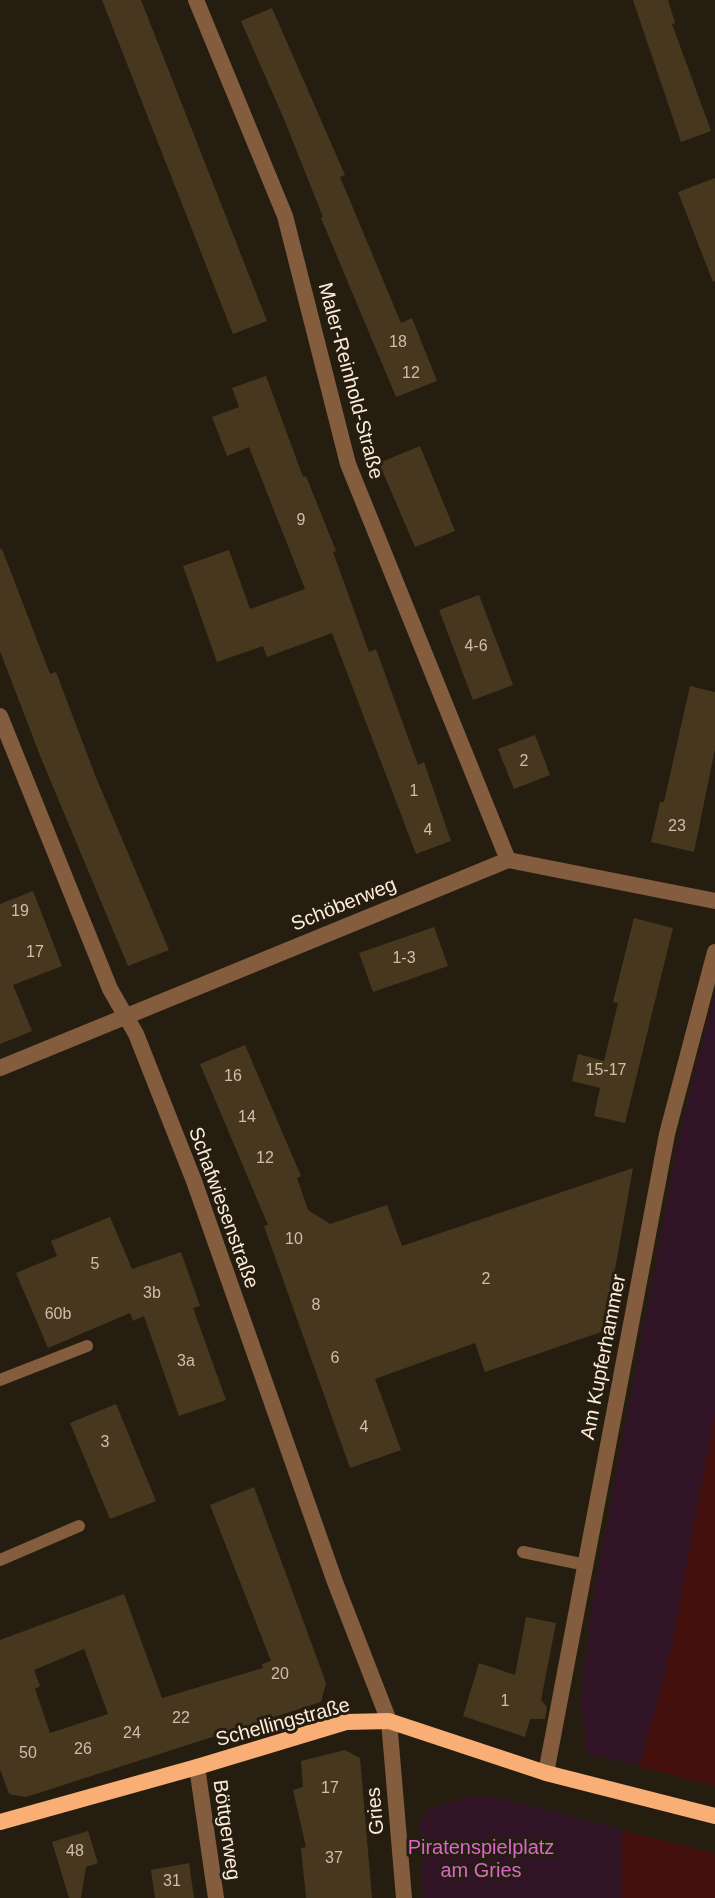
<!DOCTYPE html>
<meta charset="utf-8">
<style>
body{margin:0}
canvas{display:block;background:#261d11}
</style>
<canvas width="715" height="1898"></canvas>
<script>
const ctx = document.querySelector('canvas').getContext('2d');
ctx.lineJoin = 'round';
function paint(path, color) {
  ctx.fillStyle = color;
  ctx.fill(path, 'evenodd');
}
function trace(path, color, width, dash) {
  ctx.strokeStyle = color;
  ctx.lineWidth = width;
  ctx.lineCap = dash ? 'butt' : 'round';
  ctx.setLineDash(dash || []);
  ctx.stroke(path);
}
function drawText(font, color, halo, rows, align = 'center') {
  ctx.font = font + ' Helvetica,sans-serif';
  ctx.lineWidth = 6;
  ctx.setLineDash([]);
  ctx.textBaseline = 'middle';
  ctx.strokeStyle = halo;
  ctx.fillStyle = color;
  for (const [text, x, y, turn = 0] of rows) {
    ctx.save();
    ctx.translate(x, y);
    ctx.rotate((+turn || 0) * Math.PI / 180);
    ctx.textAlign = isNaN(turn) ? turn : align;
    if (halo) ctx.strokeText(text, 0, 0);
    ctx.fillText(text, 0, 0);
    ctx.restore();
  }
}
paint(new Path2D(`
 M715 992V1413L672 1644 640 1766 587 1754 581 1699 592 1603 678 1141Z
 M477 1795C527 1802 574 1818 623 1829L621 1840V1898H423L420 1822 430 1808Z`), '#301425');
paint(new Path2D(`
 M715 1413V1898H621V1840L672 1644Z`), '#43100d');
paint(new Path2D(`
 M636 1766 715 1786V1853L619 1830Z`), '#261d11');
paint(new Path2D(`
 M102 0H141L267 321 233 334Z
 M633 0H668L675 23 672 24 711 131 681 142Z
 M272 8 345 175 340 177 401 323 412 318 437 381 396 397 321 218 323 217 284 119 241 21Z
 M715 178V281L713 282 678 192Z
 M266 376 303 477 306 476 336 551 333 552 369 652 376 649 418 765 424 762 451 841 416 854 332 633 267 657 263 646 217 662 183 566 229 550 250 609 305 589 249 447 227 456 212 417 239 407 232 388Z
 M420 446 455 531 415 547 379 463Z
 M0 549H2L50 674 56 672 95 775 169 950 128 966 41 758 0 651Z
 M479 595 513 685 473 700 439 610Z
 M690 686 715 692V749L694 852 651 842 660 802H664Z
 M535 735 550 775 514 789 498 749Z
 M33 891 62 966 13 985 32 1031 0 1044V904Z
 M634 918 673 928 625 1123 594 1116 600 1088 572 1081 578 1054 604 1061 618 1003 613 1002Z
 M434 927 448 966 373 992 359 953Z
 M245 1045 301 1176 297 1178 308 1210 330 1224 387 1205 402 1246 633 1168 604 1331 485 1372 475 1343 375 1379 401 1450 350 1468 264 1226 268 1225 200 1064Z
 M110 1217 132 1269 181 1252 200 1306 193 1308 226 1400 179 1416 144 1316 133 1321 130 1313 48 1348 16 1273 57 1256 51 1241Z
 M116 1404 156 1501 110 1519 70 1423Z
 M254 1487 326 1683 321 1702 26 1797 9 1794 0 1769V1640L124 1594 162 1698 263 1668 262 1664 271 1661 210 1505ZM84 1649 108 1714 50 1733 35 1689 40 1686 34 1670Z
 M526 1617 556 1623 541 1700 547 1707 545 1719H530L525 1737 463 1716 479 1663 515 1675Z
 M345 1750 360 1758 372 1898H306L301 1848 306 1847 293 1790 303 1787 301 1761Z
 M88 1831 98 1863 86 1867 81 1898H69L52 1842Z
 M189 1863 194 1898H155L151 1870Z`), '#46371e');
trace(new Path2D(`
 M0 1380 87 1346
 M523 1552 586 1565
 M0 1560 79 1526`), '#835d3e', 12);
trace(new Path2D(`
 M196 0 285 216 348 464 508 860
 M0 716 110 989 136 1034 194 1181 335 1582 389 1721 404 1898
 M0 1068 508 860 715 901
 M197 1767 216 1898
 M546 1773 667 1134 715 952`), '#835d3e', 16);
trace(new Path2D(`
 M0 1822 197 1767 346 1722 389 1721 546 1773 715 1816`), '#f8ae74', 16);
drawText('16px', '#cfbfaa', null, [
 ["18",398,343],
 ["12",411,374],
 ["9",301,521],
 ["4-6",476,647],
 ["2",524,762],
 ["1",414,792],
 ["23",677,827],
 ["4",428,831],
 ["19",20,912],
 ["17",35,953],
 ["1-3",404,959],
 ["15-17",606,1071],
 ["16",233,1077],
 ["14",247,1118],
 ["12",265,1159],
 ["10",294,1240],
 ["5",95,1265],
 ["2",486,1280],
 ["3b",152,1294],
 ["8",316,1306],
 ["60b",58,1315],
 ["6",335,1359],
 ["3a",186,1362],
 ["4",364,1428],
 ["3",105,1443],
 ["20",280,1675],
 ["1",505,1702],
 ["22",181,1719],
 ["24",132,1734],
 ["26",83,1750],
 ["50",28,1754],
 ["17",330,1789],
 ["48",75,1852],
 ["37",334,1859],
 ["31",172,1882]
]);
drawText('20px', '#fdecd8', '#261d11', [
 ["Maler-Reinhold-Straße",350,381,75],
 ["Schöberweg",344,905,-22],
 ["Schafwiesenstraße",223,1208,70],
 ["Am Kupferhammer",604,1357,-79],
 ["Schellingstraße",283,1723,-15],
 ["Gries",376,1811,-95],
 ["Böttgerweg",226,1830,82]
]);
drawText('20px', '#da67c7', '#261d11', [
 ["Piratenspielplatz",481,1848],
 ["am Gries",481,1871]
]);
</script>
